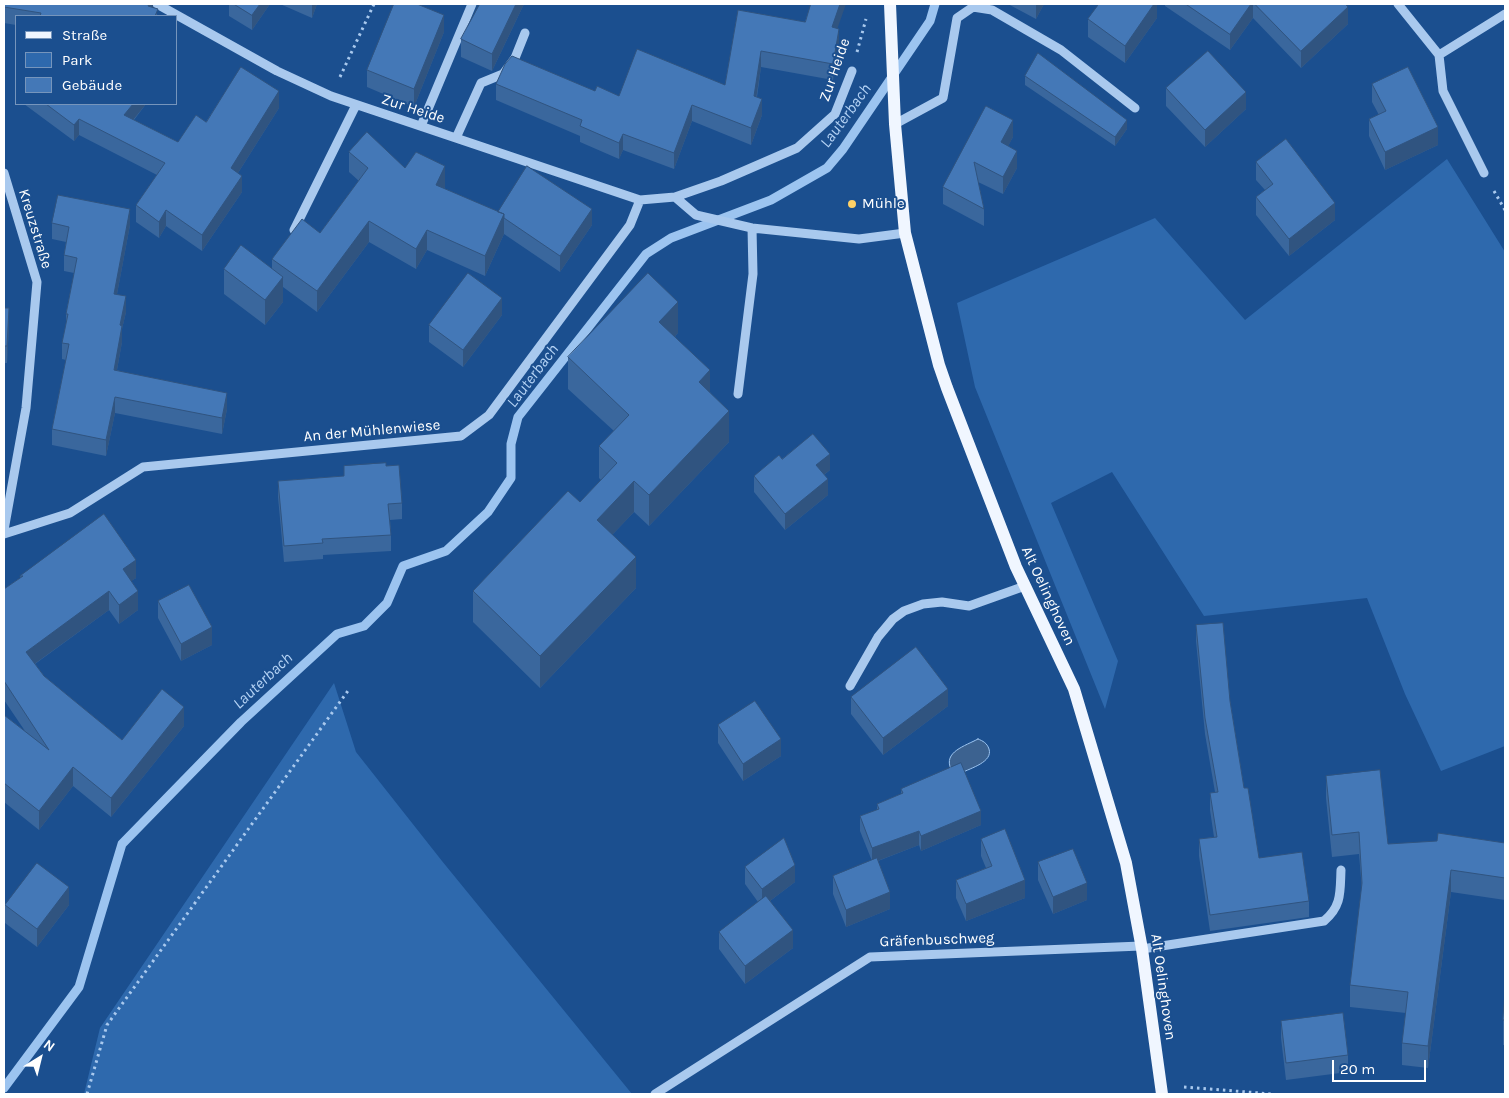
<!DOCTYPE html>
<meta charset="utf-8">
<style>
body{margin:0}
#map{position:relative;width:1509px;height:1098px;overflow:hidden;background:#1b4f8f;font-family:Karla,sans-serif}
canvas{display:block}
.frame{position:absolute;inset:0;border:5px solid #fff;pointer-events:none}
.legend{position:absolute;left:15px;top:15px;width:162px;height:90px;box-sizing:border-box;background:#1b4f8f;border:1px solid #7695bc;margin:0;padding:6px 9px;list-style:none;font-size:15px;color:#fff}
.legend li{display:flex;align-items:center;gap:10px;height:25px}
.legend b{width:25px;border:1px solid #7695bc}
.north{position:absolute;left:15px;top:1033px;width:50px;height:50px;-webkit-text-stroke:4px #1b4f8f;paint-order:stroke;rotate:36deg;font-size:14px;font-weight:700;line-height:20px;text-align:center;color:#fff}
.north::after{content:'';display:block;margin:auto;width:18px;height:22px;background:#fff;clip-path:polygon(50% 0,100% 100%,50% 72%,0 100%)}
.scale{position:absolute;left:1332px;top:1060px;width:94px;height:22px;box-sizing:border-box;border:2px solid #fff;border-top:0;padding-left:6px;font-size:15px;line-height:18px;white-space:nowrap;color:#fff;-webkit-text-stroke:4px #1b4f8f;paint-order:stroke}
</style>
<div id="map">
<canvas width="1509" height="1098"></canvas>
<div class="frame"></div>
<ul class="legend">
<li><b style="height:6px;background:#f0f6ff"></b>Straße</li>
<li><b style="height:14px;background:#2e69ad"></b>Park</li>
<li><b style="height:14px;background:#4478b7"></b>Gebäude</li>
</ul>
<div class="north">N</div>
<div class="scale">20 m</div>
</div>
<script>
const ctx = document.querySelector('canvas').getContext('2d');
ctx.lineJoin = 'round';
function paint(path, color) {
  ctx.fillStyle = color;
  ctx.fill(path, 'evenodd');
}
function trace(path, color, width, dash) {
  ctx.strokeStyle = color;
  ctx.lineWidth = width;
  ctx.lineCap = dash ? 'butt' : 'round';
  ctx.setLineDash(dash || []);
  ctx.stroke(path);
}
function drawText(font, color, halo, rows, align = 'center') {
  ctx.font = font + ' Karla,sans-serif';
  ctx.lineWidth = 4;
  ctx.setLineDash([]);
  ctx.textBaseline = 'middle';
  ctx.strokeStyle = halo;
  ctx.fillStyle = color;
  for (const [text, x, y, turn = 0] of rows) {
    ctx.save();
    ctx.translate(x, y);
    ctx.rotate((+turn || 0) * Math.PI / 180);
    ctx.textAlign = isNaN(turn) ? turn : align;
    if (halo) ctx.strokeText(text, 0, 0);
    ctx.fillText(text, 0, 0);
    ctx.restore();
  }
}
paint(new Path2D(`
 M1447 159 1505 252V746L1441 771 1405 694 1367 598 1204 616 1112 472 1051 503 1118 661 1105 709 975 387 957 303 1155 218 1245 320Z
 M334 683 356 752 442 861 632 1094H84L100 1028Z`), '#2e69ad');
const water = new Path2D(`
 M978 739C983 741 987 743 989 749 993 762 971 768 961 773L951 769C943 752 965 746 978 739Z`);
paint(water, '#3c6290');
trace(water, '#9cc4f0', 1);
trace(new Path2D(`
 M4 1088 79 987 122 844 241 722 337 634 364 626 387 603 403 566 446 551 488 512 511 478V444L518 417 646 254 671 238 771 200 827 168 843 149 930 21 935 4`), '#9cc4f0', 9);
trace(new Path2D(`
 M857 52 866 19
 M340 77 374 4
 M1494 191 1505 210
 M1184 1087 1272 1094
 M87 1094 107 1025 350 688`), '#a9c9ee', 3, [2.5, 4]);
trace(new Path2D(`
 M157 4 277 71 331 96 640 200 675 197 721 181 797 148 835 114 852 71
 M1398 4 1439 55 1505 14
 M1439 55 1443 91 1484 173
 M895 124 943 98 957 18 973 7 992 10 1061 50 1135 108
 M421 126 472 4
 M456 138 481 83 503 74 515 58 525 33
 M4 173 37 282 26 408 4 530
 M675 197 696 215 752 228 859 239 905 233
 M294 230 356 105
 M738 394 753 274 752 228
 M4 534 70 513 143 467 461 436 489 415 630 225 640 200
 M850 686 878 637 893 619 904 611 923 604 942 602 969 606 1025 586
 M1142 949 1324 921C1342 906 1340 892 1341 870
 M655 1094 870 957 1141 946`), '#a9c9ee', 9);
trace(new Path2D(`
 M890 4 895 124 905 233 939 365 947 388 1016 567 1074 689 1126 863 1142 949 1162 1094`), '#f0f6ff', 12);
paint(new Path2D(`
 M4 4H153V8L158 16H16V25L4 23Z
 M229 4H270L252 30 229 16Z
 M280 4H317L312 18Z
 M480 4H524L492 71 461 57V39Z
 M1008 4H1044L1036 19Z
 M1157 4V18L1125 63 1088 37V19Z
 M1165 4H1345L1348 24 1301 68 1253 18 1230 50 1165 6Z
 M738 10 837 28 839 45 833 80 761 67 757 97 762 115 751 145 692 121 674 169 623 150 619 159 580 142V136L496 100V84L595 91 619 96 725 85Z
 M444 32 414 107 367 87V70Z
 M1025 76 1127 129 1115 146 1025 85Z
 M16 79V98L15 97V81Z
 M1372 84 1438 145 1385 170 1369 136V119L1379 115 1372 102Z
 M1166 88 1246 109 1205 147 1166 106Z
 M24 104H146L134 120 178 142 206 122 279 108 238 173 242 192 202 251 166 226 159 238 136 222V205L157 175 79 135 74 141Z
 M986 106 1013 137 1008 146 1017 168 1003 194 978 182 984 209V226L943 204V187Z
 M349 152 405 168 445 187 444 189 498 212 592 225 560 272 504 234 485 276 427 250 416 269 369 242 317 312 283 287V302L265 325 224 294V269H272V259L320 233 359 181 349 172Z
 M1256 162 1335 220 1289 256 1256 215V197L1265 190 1256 180Z
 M52 223 130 225 117 294 126 312 122 329V342L117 370 227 409 222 434 115 413 106 456 52 445V429L66 360 62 359V343L66 327V314L74 273 64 271V255L66 242 52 239Z
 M4 308 9 325 7 363H4Z
 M502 315 463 367 429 342V325Z
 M678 333 675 336 710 392 729 442 649 526 634 512 612 535 636 588 540 688 473 622V591L580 502 601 480 599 478V446L614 431 568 389V357Z
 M344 466H386L402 503V519L390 520 391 535V551L323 555V559L284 562 278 497V481L344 476Z
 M830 470 824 475 828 495 785 530 754 492V476Z
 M20 576 136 578 131 581 138 610 119 624 109 610 35 664 44 676 122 740 184 726 111 817 73 786 39 830 4 802V715L25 731 4 700V589L20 578Z
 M158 601 212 645 181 661 158 618Z
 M1196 625 1230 701 1244 788 1259 858 1309 901V917L1210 931 1199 856V839L1214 837 1210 810V793L1215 792 1205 734 1196 641Z
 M851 697 948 706 883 755 851 714Z
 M718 725 781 756 743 781 718 743Z
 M1326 776 1388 844 1505 843V900L1451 892 1428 1068 1402 1065V1043L1406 1013 1350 1007V985L1362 890 1359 854 1332 857 1326 798Z
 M901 789 981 825 921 851 919 845 878 861 890 909 846 927 833 894V876L872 861 860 831V816L877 810V804L901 794Z
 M981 839 1025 898 966 921 956 898V880L986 868 981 856Z
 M1038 862 1087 900 1053 914 1038 880Z
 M745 867 795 882 770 901 793 948 745 984 719 949V932L758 902 745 884Z
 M5 905H69L37 947 5 923Z
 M1505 993V1045H1503V1020Z
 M1281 1021 1348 1055V1072L1286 1080 1281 1038Z`), '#3a679d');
paint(new Path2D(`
 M149 4H153V9L148 6Z
 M260 4H270L252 30V15Z
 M312 4H317L312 18Z
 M516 4H524L492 71V54Z
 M840 4H846L832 44V27Z
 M1036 4H1044L1036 19Z
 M1154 4H1157V18L1125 63V46Z
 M1251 4H1253V18L1230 50V34Z
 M1348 7V24L1301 68V51Z
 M444 15V32L414 107V89Z
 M839 29V45L833 80V64Z
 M761 51V67L754 112V96Z
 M279 91V108L231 184V168Z
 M1246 92V109L1205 147V130Z
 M762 99V115L751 145V128Z
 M133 104H146L124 131V115Z
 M692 105V121L674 169V153Z
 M79 119V135L74 141V125Z
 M1013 120V137L1001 160V142Z
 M1127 120V129L1115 146V137Z
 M1438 127V145L1385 170V152Z
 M623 134V150L619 159V143Z
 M1017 151V168L1003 194V177Z
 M445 166V187L436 205V185Z
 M242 176V192L202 251V235Z
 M1335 203V220L1289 256V239Z
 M130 209V225L114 310V294Z
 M592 209V225L560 272V256Z
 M166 210V226L159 238V222Z
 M504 214V234L485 276V256Z
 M369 221V242L317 312V291Z
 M427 230V250L416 269V249Z
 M283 277V302L265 325V300Z
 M126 296V312L122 329V342L114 386V370L120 325Z
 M502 298V315L463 367V350Z
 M678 302V333L659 353V322Z
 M9 308V325L7 363V346Z
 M710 370V401L699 382Z
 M227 393V409L222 434V418Z
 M115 397V413L106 456V440Z
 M729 411V442L649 526V495Z
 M830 454V470L816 481V465Z
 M828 479V495L785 530V514Z
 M634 481V512L597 551V520Z
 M636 557V588L540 688V656Z
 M136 560V578L123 587V569Z
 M109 591V610L26 670V652Z
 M138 591V610L119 624V605Z
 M212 627V645L181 661V644Z
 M948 689V706L883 755V738Z
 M184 707V726L111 817V798Z
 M781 739V756L743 781V764Z
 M73 767V786L39 830V811Z
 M981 811V825L921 851V836Z
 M919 831V845L872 863V848Z
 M795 865V882L762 907V889Z
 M1451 870V892L1428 1068V1046Z
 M1025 880V898L966 921V904Z
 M1087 883V900L1053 914V897Z
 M69 887V905L37 947V929Z
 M890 892V909L846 927V910Z
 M793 930V948L745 984V966Z`), '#305480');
const building = new Path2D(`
 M4 4H149L148 6 158 9 155 16H40L41 13 4 7Z
 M234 4H260L252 15Z
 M394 4H417L444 15 414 89 367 70Z
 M480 4H516L492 54 461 39Z
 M811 4H840L832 27 839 29 833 64 761 51 754 96 762 99 751 128 692 105 674 153 623 134 619 143 580 126 582 120 496 84 505 64 512 56 595 91 597 86 619 96 637 49 725 85 738 10 805 22Z
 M1099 4H1154L1125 46 1088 19Z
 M1186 4H1251L1230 34Z
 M1255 4H1345L1348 7 1301 51Z
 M1208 51 1246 92 1205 130 1166 88Z
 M1038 53 1127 120 1115 137 1025 76Z
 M241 67 279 91 231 168 242 176 202 235 166 210 159 222 136 205 165 163 79 119 74 125 46 104H133L124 115 178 142 196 115 206 122Z
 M1408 67 1438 127 1385 152 1369 119 1386 111 1372 84Z
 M986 106 1013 120 1001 142 1017 151 1003 177 974 162 984 209 943 187Z
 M367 132 405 168 416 152 445 166 436 185 504 214 485 256 427 230 416 249 369 221 317 291 272 259 302 219 320 233 368 168 349 152Z
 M1286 139 1335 203 1289 239 1256 197 1273 184 1256 162Z
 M527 166 592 209 560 256 504 218V214L498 212Z
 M58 195 130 209 114 294 126 296 120 325 122 326 114 370 227 393 222 418 115 397 106 440 52 429 69 344 62 343 68 314H66L77 258 64 255 69 227 52 223Z
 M241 245 283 277 265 300 224 269Z
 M468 273 502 298 463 350 429 325Z
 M648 273 678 302 659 322 710 370 699 382 729 411 649 495 634 481 597 520 636 557 540 656 473 591 568 491 580 502 617 463 599 446 629 415 568 357Z
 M4 308H9L7 346H4Z
 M813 434 830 454 816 465 828 479 785 514 754 476 779 455 782 459Z
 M386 463V466L399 465 402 503 388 504 391 535 322 539 323 543 284 546 278 481 344 476V466Z
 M104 514 136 560 123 569 138 591 119 605 109 591 26 652 44 676 122 740 162 689 184 707 111 798 73 767 39 811 4 783V715L49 750 4 681V589L23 576H20Z
 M189 585 212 627 181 644 158 601Z
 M1223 623 1230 701 1244 788H1248L1259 858 1302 852 1309 901 1210 915 1199 839 1217 837 1210 793 1218 792 1205 718 1196 625Z
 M916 647 948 689 883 738 851 697Z
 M755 701 781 739 743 764 718 725Z
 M961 763 981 811 921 836 919 831 872 848 860 816 879 809 877 804 903 793 901 789Z
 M1380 770 1388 844 1437 841 1438 833 1505 843V878L1451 870 1428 1046 1402 1043 1408 992 1350 985 1362 883 1359 832 1332 835 1326 776Z
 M1005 829 1025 880 966 904 956 880 992 866 981 839Z
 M784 838 795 865 762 889 745 867Z
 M1073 849 1087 883 1053 897 1038 862Z
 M877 858 890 892 846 910 833 876Z
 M37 863 69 887 37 929 5 905Z
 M766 896 793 930 745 966 719 932Z
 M1505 993V1020H1503Z
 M1343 1013 1348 1055 1286 1063 1281 1021Z`);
paint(building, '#4478b7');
trace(building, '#305480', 1);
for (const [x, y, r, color] of [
 [852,204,5,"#ffd166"]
]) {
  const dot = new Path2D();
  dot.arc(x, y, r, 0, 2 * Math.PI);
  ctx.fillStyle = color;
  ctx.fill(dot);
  trace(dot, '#1b4f8f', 2);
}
drawText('15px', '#fff', '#1b4f8f', [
 ["Zur Heide",835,70,-71],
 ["Zur Heide",413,109,18],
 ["Kreuzstraße",35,229,73],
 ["An der Mühlenwiese",372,431,-5],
 ["Alt Oelinghoven",1048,596,65],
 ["Gräfenbuschweg",937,940,-2],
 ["Alt Oelinghoven",1163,987,82]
]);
drawText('15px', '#fff', '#1b4f8f', [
 ["Mühle",862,204]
], 'left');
drawText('italic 16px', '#b5d3f5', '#1b4f8f', [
 ["Lauterbach",846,116,-54],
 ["Lauterbach",533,376,-53],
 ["Lauterbach",263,681,-43]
]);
</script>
